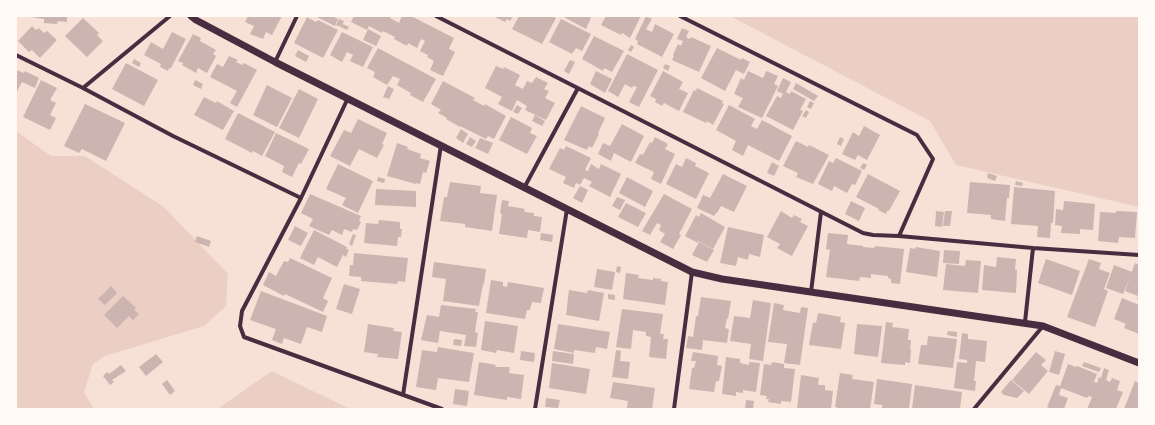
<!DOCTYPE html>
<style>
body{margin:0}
#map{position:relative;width:1155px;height:425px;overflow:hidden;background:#f7e1d7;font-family:"IBM Plex Sans",sans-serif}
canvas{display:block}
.frame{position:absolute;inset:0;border:17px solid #fffaf5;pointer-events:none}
</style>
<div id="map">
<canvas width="1155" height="425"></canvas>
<div class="frame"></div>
</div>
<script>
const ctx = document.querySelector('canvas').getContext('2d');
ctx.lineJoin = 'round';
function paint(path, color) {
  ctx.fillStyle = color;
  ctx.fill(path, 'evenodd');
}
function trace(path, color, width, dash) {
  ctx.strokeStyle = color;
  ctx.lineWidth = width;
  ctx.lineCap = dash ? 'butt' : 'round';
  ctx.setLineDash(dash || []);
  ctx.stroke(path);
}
paint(new Path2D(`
 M730 16H1139V207L956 165 930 121Z
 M16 131 51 156H85L164 207 228 274 226 306 204 326 105 356 93 364 84 392 92 406 95 409H16Z
 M272 371 350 409H217Z`), '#ebcfc5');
paint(new Path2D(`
 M24 16H67V22L58 21 57 24 44 23V19Z
 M248 16H282L272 35 266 32 263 39 250 34 254 26 245 22Z
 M315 16H332L338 19 335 26Z
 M354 16H391L390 18 399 23 402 16H411L454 38 449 49 455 52 443 76 430 70 434 61 427 57 428 55 420 51 425 41 421 39 417 48 408 43 407 46 394 39 395 37 383 31 382 33 369 26 367 30 351 22Z
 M493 16H513L510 21 507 19 505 22Z
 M519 16H552L556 18 542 44 512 29Z
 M562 16H588L591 18 586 29Z
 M606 16H641L630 38 622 33 621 35 601 25Z
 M646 16 652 19 646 29 652 32 655 24 674 34 662 57 637 44 638 41 635 39Z
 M307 17 316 22 318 20 338 30 323 58 294 43Z
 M83 18 99 33 97 35 103 41 87 57 65 36Z
 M339 19 344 21 341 27 336 25Z
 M561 19 591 34 582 51 576 48 572 54 549 42Z
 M343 24 349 27 347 30 341 27Z
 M32 26 36 30 39 28 44 33 47 31 57 40 40 58 32 50 29 52 18 41Z
 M682 28 689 31 686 37 690 39 691 37 711 46 699 72 672 60 674 56 673 55 678 44 681 46 683 41 677 39Z
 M368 29 381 36 376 46 363 40Z
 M172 32 186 39 171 68H169L168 71 160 67 161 64 144 55 151 42 163 49Z
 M342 32 373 47 363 67 350 61 353 55 347 52 342 62 330 55Z
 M193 34 201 38 200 41 216 50 213 54 216 56 207 73 198 68 196 73 182 65 183 63 178 61Z
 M594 36 624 51 612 72 604 68 603 71 582 59Z
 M631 45 634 47 631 52 628 50Z
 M378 48 436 79 423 102 410 95 411 93 397 85 400 79 393 76 387 85 373 77 375 72 367 68Z
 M717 48 741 60 742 58 750 62 744 74 736 70 725 91 701 78Z
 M298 50 309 56 306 62 295 56Z
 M627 54 658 70 639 107 629 102 637 87 633 86 632 88 625 84 618 97 608 91Z
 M229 56 238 60 236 62 242 65 244 63 257 70 237 107 230 103 237 91 210 77 217 64 223 67Z
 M134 59 141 63 139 67 132 63Z
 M570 60 575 62 569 74 564 71Z
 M126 63 158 80 144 106 112 89Z
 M665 64 670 66 668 71 663 68Z
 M496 66 503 69 504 67 520 75 515 85 523 89 527 81 532 83 536 77 548 83 544 89 549 91 545 98 555 103 546 120 525 110 527 106 517 100 512 111 498 104 502 97 485 88Z
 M16 70 24 73 25 71 39 78 35 88 22 82 16 93Z
 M596 71 612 79 605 93 590 84Z
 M663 71 683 82 679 89 688 93 679 111 664 103 662 106 655 102 656 99 650 96Z
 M748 71 763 78 766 71 778 76 774 84 778 86 762 118 738 107 743 98 734 94 741 78 744 80Z
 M783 78 791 82 786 92 790 94 791 91 806 99 800 110 803 111 793 130 766 116 777 96 781 98 783 94 777 91Z
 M41 80 57 88 50 100 56 103 50 115 56 118 50 130 23 117Z
 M195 80 203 84 201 89 193 85Z
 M443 81 475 98 473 100 484 106 485 104 506 116 494 139 488 136 486 139 460 126V127L446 119 447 118 438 113 441 110 431 104Z
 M796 83 818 96 814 101 793 89Z
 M267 85 292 98 277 127 253 115Z
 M388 86 394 89 389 99 383 97Z
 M697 88 723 101 722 103 724 104 713 125 707 121 706 123 683 112 694 90 696 91Z
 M299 89 318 99 299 138 279 128Z
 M204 97 216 103 217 101 234 111 223 130 194 115Z
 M810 101 814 103 811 109 807 107Z
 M85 104 125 123 106 161 82 149 79 153 64 146Z
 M517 105 522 108 518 114 513 112Z
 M729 105 755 119 751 126 757 129 762 120 792 136 779 161 748 145 743 156 732 150 736 141 716 130Z
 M581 106 605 118 598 133 599 134 592 148 589 146 587 150 564 140Z
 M806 110 809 112 806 118 802 116Z
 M238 113 275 132 262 156 253 151 252 153 225 139Z
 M535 115 545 121 542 126 532 121Z
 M511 117 532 128 530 133 537 136 527 154 499 140Z
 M358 119 387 133 382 144 384 145 377 158 359 149 350 166 330 156 344 130 351 133Z
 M622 124 644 136 631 162 614 153 611 161 598 154 603 143 610 146Z
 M864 126 880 135 867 160 858 155 855 160 842 154 853 132 859 136Z
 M461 129 468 134 463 143 456 138Z
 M276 133 309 149 301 164 299 163 292 177 282 172 284 166 265 156Z
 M470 137 476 141 472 147 466 144Z
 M655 137 668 144 665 149 675 154 661 184 651 179 654 172 635 163 640 154 643 155 650 142 652 143Z
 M840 137 844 139 841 146 837 144Z
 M480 138 493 143 488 154 475 148Z
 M796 141 808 147 809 145 829 155 813 184 796 177 798 173 783 166Z
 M397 143 408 147 407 149 421 154 420 158 430 161 426 173 423 172 420 184 416 183V184L387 176Z
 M566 146 591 158 585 170 588 171 591 164 599 169 601 164 621 174 610 197 589 186 592 182 584 178 580 185 576 183 574 188 563 183 566 177 549 169 560 148 564 150Z
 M686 158 696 163 695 166 709 173 696 199 666 184 676 164 682 167Z
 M836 158 862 171 855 185 852 184 847 193 834 186 832 191 818 184 829 161 833 163Z
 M772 162 779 166 774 176 767 173Z
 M863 163 867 165 864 170 860 168Z
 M338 164 373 181 358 213 342 205 346 198 326 189Z
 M988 173 997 176 995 181 987 178Z
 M723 174 747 186 734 212 721 206 717 213H716L714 216 697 208 703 195 710 198Z
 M868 174 900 191 889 211 888 210 886 214 878 210 879 209 856 197Z
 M378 177 385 179 384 183 377 181Z
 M627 177 653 191 645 207 619 193Z
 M1016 181 1023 183 1022 186 1015 185Z
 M450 182 481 186 480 193 497 195 492 231 465 227V224L440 221 444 197H447Z
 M970 182 1010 185 1009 198H1007L1005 221 991 219V215L967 213Z
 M580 186 588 190 582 203 573 198Z
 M1014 187 1055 191 1053 223H1051L1050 238 1037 237 1038 226 1011 224Z
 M376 189 416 191V207L375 205Z
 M310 194 361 216 359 221 361 222 357 230 353 229 352 232 344 229 342 235 332 230 329 235 309 226 313 219 301 213Z
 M664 194 692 209 679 234 681 235 673 249 660 242 665 234 659 230 661 225 657 223 650 235 642 231Z
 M617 197 625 200 620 210 612 206Z
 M502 200 509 201 508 206 525 209 524 212 534 213V216L542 217 540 232 528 230 527 238 499 234 502 214 500 213Z
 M851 201 865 208 859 221 845 214Z
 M1064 201 1095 204 1093 230 1080 229V234L1061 233 1062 226 1055 225 1056 209 1063 210Z
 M626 203 646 213 638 227 618 217Z
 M781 211 792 218 794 215 802 219 800 222 808 226 792 256 777 248 780 244 767 237Z
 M936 211 944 212 942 227 935 226Z
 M945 211H952L950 226H943Z
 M1116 211 1137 212 1135 238 1119 237 1118 243 1098 241 1100 212 1116 213Z
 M701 213 725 227 713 249 698 241V243L685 236 696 215 699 217Z
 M379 220 400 222V229H402L401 237H398L397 246 364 243 366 223 378 224Z
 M295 226 308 233 301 246 288 240Z
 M728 227 764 235 760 257 749 254 748 260 738 257 736 266 720 263Z
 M314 230 347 247 346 249 349 250 346 257 343 255 337 267 318 257 314 265 300 258Z
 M541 233 553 235 552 242 540 240Z
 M828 233 848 235 847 244 863 246V247L874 248 875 246 904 249 900 284 891 283V279L888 278V276L871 274V278L860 277 859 281 826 277 830 250 826 249Z
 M353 234 356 235 352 246 349 244Z
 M197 236 211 241 209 247 195 242Z
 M699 242 714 250 707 262 692 255Z
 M916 247 940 251 937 277 906 272 910 248 915 249Z
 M944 250 960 251 959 264 943 263Z
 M354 253 408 258 405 282 398 281 397 284 361 281V277L349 276 350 265H353Z
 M997 257 1016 259 1015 270H1017L1016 293 982 290 984 265 996 267Z
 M290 258 332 278 323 298 328 301 323 312 285 294 284 296 263 285 269 272 276 276 284 261 288 262Z
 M1046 259 1080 271 1072 295 1038 283Z
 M1089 259 1101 263 1099 269 1110 273 1104 289 1108 291 1095 327 1067 317Z
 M966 260 981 261 978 293 943 290 946 264 965 266Z
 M434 262 486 269 484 284H483L479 306 443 301 446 279 432 277Z
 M1135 263 1139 265V300L1137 299 1138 296 1125 291Z
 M1114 265 1132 272 1123 294 1106 288Z
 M617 266 621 267 620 273 616 272Z
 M597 269 615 272 612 290 594 287Z
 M626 273 639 275 638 278 653 280V278L661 279V281L668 282 665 305 623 299Z
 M491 280 503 282V286L507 287 508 282 544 288 541 303 532 302 530 310H527L525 319 486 313Z
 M344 284 360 289 352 314 336 309Z
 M111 286 117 293 105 305 98 299Z
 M569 290 587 293 588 290 604 293 599 321 566 315Z
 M261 291 327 316 322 332 307 327 301 344 284 338 282 344 272 340 276 329 250 320Z
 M608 294 615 295V300L608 299Z
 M123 296 136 308 134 310 139 314 133 320 129 316 117 328 104 315Z
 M701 297 731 301 728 319 727 318 725 328 729 329 727 343 703 340 702 350 686 348 688 336 693 337 696 316H698Z
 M1122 298 1139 305V334L1124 328 1126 324 1114 319Z
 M753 300 771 303 763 361 749 359 751 344 730 341 734 316 750 318Z
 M774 303 784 305 783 310 800 313 801 307 808 308 800 365 784 363 787 344 768 342Z
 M441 305 476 309 475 312H478L475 332 478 333 476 347 464 346 466 335 440 331 438 343 421 340 427 315 439 317Z
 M622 309 663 314 660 334H664L663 339H668L666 359 649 357 651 337 646 336V332L633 330 631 349 616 347Z
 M818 313 841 317 840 322 845 323 841 349 809 345 813 322 816 323Z
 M485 321 518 326 514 353 497 350 496 353 481 350Z
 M886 322 893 323 892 327 909 329 908 340H911L910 349H911L910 363 905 362V365L881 363Z
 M368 324 394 328 393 331 402 332 398 359 377 357 378 354 364 352Z
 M558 324 610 332 607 349 596 347 595 353 574 350V353L554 349Z
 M857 324 882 326 878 357 854 354Z
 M948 331 957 332V337L947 335Z
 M962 333 968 334V339L987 341 985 362 976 361 974 381H976L975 391 954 388 957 362 967 363V360L959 359Z
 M928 336 957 339 953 368 918 364 921 345H927Z
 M454 339 462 340 461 346 453 345Z
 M438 347 474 353 469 382 438 378 436 390 416 387 422 350 437 352Z
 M616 350 621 351 620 361 630 362 628 379 612 377Z
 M521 351 535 353 534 362 520 360Z
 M553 351 574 354 573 364 552 361Z
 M1055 351 1065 354 1059 375 1049 372Z
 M693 352 718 356 717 365 722 366 719 381H716L714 392 689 389 692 368H694L696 361H691Z
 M1036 352 1046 360 1041 365 1048 371 1029 394 1012 380Z
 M156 354 163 362 146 376 139 367Z
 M726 357 740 359V363L749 365V362L760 363 756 392 743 390V393L736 392V396L722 394Z
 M479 362 496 365 495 367H510L509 373 524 375 521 399 507 397V400L474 395Z
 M772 362 784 364V368L795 369 791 402 781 401V404L768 402 769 399H766L767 396 760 395 764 364 771 365Z
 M1084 362 1101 368 1099 372 1082 366Z
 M552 363 590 369 586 394 549 388Z
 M1068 364 1076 367 1077 366 1097 374 1094 382 1097 383 1099 377 1101 378 1104 368 1109 370 1106 380 1110 382 1112 378 1120 381 1117 390 1123 392 1116 409H1087L1092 397 1088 396 1087 398 1061 388 1059 395 1068 398 1064 409H1052L1047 407 1056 385 1060 386Z
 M121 365 126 371 112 380 114 382 110 385 103 376 107 372 109 374Z
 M840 373 853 375 852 379 874 382 870 409 845 408V409H836L837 407H835Z
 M801 375 819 378 818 385H825V390L833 391 831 409H797Z
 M877 379 912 384 909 409H882V405L874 404Z
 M167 380 175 391 170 395 162 384Z
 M1011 380 1024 391 1017 398 1004 395 1001 392Z
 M1135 381 1139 383V409H1124Z
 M613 382 655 388 652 409 627 408 628 401 610 398Z
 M915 385 962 392 960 409H912Z
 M455 389 469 391 467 406 453 404Z
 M546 398 560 400 558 408 545 407Z
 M746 400 754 401 753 409H745Z`), '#ccb4b1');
trace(new Path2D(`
 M436 16 863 233 873 235 899 236 1033 248 1139 255
 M680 16 917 135 933 159 899 236
 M16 55 83 88 173 136 301 198
 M275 62 297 16
 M83 88 170 16
 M348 98 301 198 242 311 240 326 244 337 442 409
 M524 188 578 88
 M811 292 821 212
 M1025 322 1033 248
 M403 395 441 145
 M535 409 567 209
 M674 409 692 272
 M974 409 1043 326`), '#4a2c40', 4);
trace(new Path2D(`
 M191 16 196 20 275 62 692 272 722 279 1043 326 1139 363`), '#4a2c40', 7);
</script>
